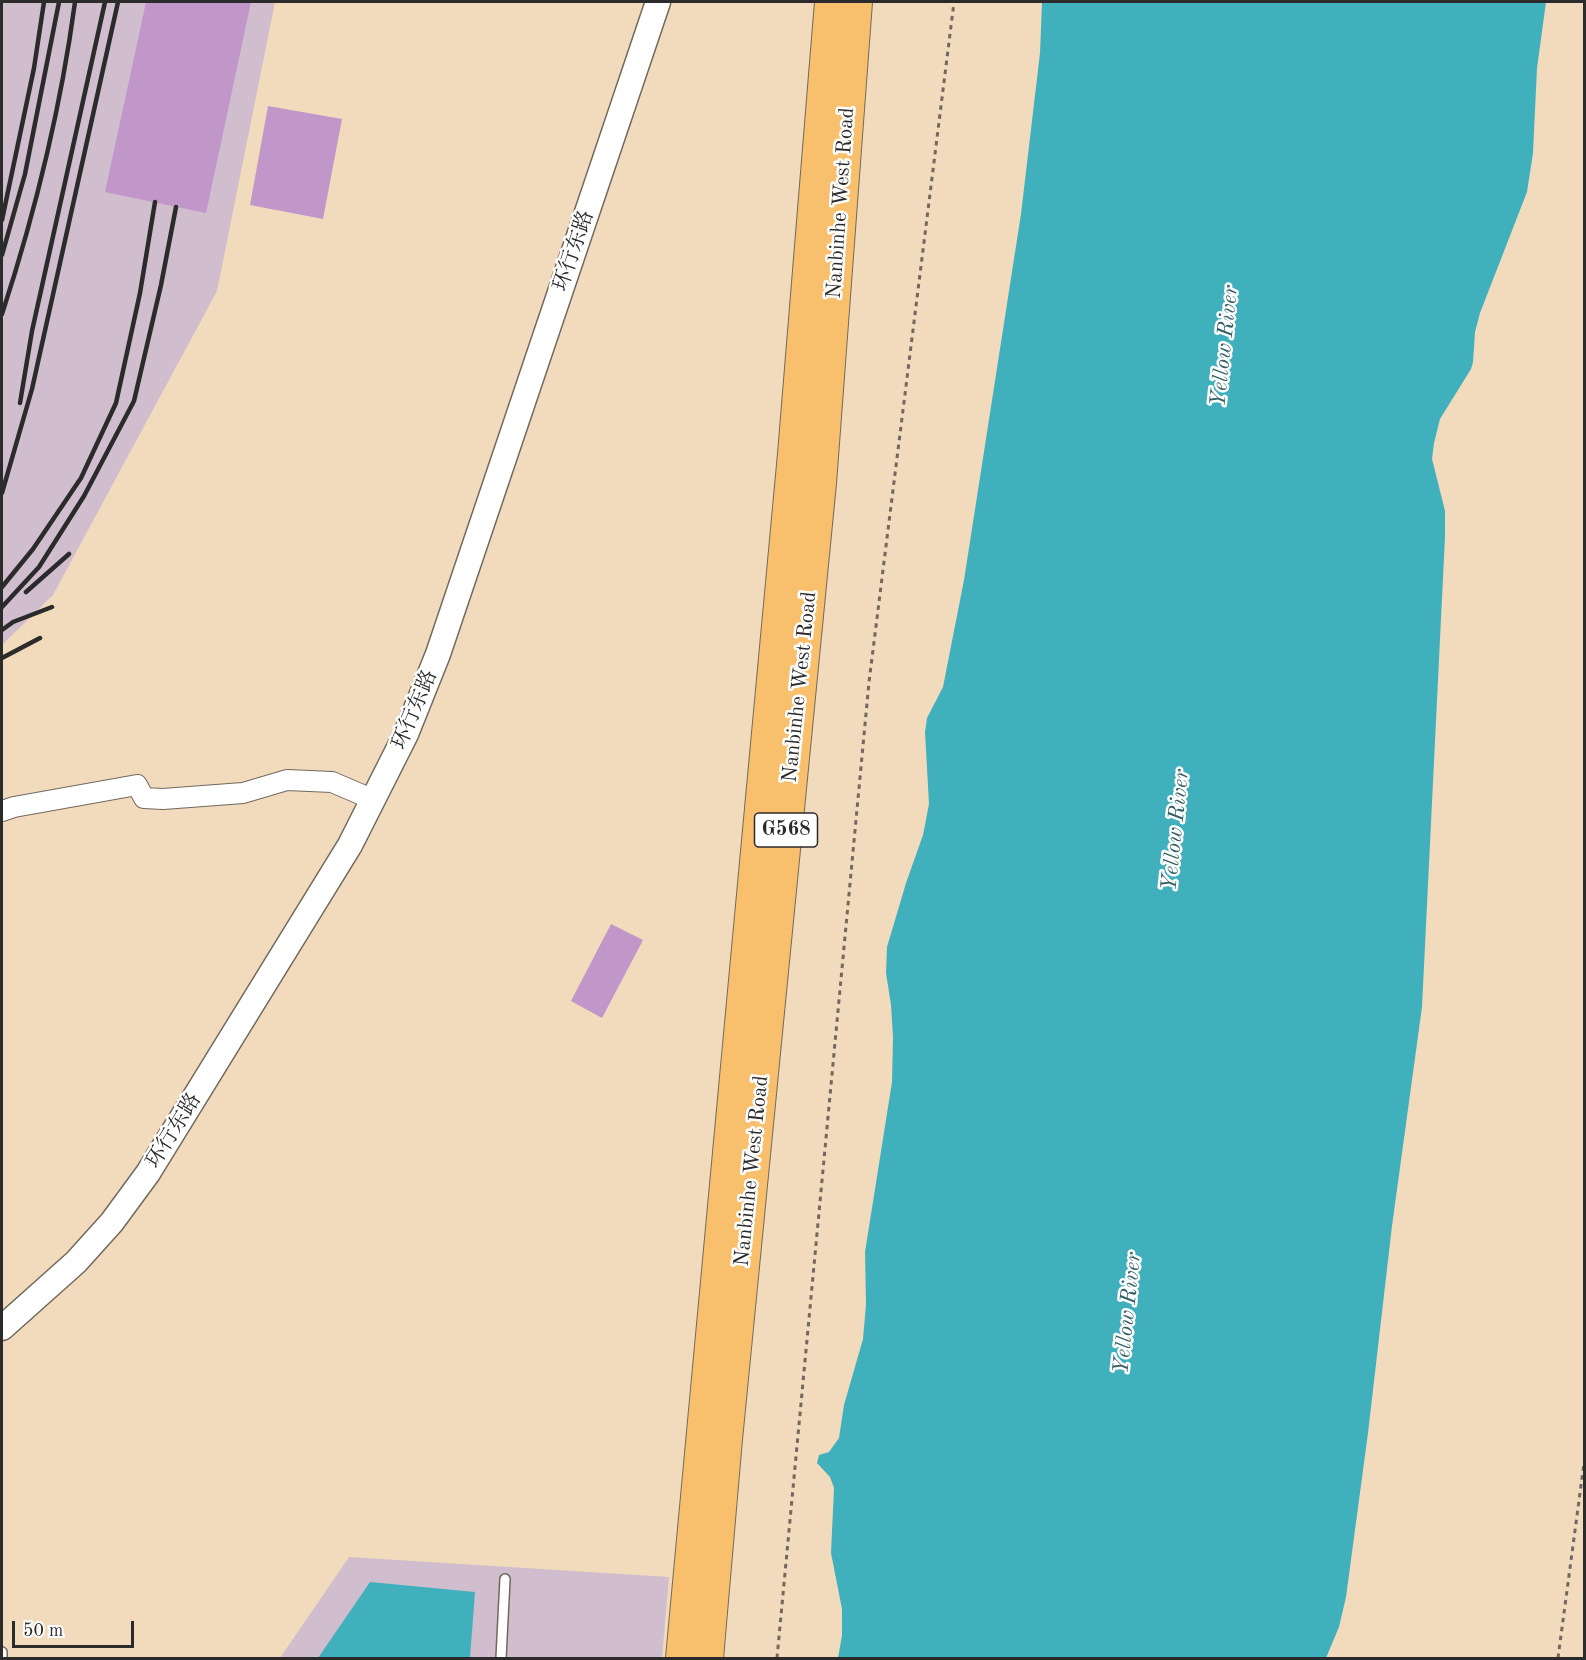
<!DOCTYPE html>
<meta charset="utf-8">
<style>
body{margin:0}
#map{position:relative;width:1586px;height:1660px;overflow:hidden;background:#f2dbbc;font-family:"Old Standard TT",serif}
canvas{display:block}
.frame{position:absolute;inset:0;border:3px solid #2b2b2b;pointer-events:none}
.scale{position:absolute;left:12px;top:1621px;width:122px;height:27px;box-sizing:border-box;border:3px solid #2b2b2b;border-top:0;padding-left:8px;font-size:18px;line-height:21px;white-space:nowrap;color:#2b2b2b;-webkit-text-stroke:4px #fff;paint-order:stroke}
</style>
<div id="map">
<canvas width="1586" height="1660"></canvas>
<div class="frame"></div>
<div class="scale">50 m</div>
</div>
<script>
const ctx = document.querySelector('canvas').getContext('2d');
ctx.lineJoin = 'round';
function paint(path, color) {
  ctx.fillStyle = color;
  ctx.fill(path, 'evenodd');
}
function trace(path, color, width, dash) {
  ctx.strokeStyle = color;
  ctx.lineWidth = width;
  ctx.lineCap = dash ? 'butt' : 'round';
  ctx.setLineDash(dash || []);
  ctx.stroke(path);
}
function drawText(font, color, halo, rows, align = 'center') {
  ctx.font = font + ' "Old Standard TT","Noto Serif SC",serif';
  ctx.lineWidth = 5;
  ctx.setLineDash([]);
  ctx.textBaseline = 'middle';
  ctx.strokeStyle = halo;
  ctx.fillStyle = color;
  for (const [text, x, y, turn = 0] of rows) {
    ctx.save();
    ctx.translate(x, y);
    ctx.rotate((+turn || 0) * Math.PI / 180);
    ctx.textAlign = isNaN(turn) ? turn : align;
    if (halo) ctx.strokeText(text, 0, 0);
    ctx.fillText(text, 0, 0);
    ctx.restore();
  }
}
paint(new Path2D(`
 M2 2H275L217 291 53 595 2 645Z
 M349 1557 669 1577 662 1658H280Z`), '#d0bdce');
paint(new Path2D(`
 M1042 2H1546L1537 68 1533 153 1527 192 1480 313 1475 332 1473 362 1471 369 1440 419 1434 443 1432 459 1445 511V537L1422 1007 1392 1226 1368 1433 1346 1597 1339 1627 1326 1658H838L842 1635V1609L831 1553 834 1488 830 1477 817 1463 819 1455 829 1452 839 1438 844 1405 863 1339 866 1304 865 1252 892 1082 893 1037 891 1005 886 973 887 947 906 883 923 835 929 804 925 732 927 718 943 687 964 580 1021 214 1040 53Z
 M370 1582 475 1592 470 1658H318Z`), '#41b0bd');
paint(new Path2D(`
 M146 2H251L206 213 105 192Z
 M268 106 342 119 323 219 250 205Z
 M611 924 643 940 602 1018 571 1001Z`), '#c197ca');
const service = new Path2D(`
 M2 1652V1658
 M501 1658 505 1579`);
const minor = new Path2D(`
 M2 811 14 807 137 785 144 798 163 799 243 793 287 780 332 782 374 800`);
const tertiary = new Path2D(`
 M2 1328 76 1262 112 1222 148 1173 350 845 406 734 438 654 658 2`);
const trunk = new Path2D(`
 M682 1658 794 454 831 2
 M707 1658 726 1439 820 483 856 2`);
trace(service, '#71695e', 12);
trace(minor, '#71695e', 22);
trace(tertiary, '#71695e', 27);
trace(trunk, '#71695e', 34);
trace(new Path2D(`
 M777 1658 869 682 954 2
 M1558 1658 1584 1463`), '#71695e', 3, [4.5, 4.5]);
trace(service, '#fff', 9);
trace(minor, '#fff', 20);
trace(tertiary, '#fff', 24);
trace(trunk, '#f8bf6c', 32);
trace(new Path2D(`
 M2 220 34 68 44 2
 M2 255 25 174 59 2
 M2 314C35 213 61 107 75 2
 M20 403 32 331 105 2
 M2 493 32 389 118 2
 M2 587 33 549 81 478 116 403 140 293 155 202
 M26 592 69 554
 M2 607 39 567 84 496 134 401 161 285 176 207
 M2 630 13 622 52 607
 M2 658 40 638`), '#2b2b2b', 4.5);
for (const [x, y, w] of [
 [786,830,63]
]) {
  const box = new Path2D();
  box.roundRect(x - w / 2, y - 17, w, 34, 4.5);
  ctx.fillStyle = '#fff';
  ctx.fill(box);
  trace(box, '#2b2b2b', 1.5);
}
drawText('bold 20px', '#2b2b2b', null, [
 ["G568",786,830]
]);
drawText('21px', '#2b2b2b', '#fff', [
 ["Nanbinhe West Road",841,203,-86],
 ["环行东路",574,251,-71],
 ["Nanbinhe West Road",800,687,-84],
 ["环行东路",415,710,-67],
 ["环行东路",174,1131,-58],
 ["Nanbinhe West Road",752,1171,-84]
]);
drawText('italic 22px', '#346065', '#fff', [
 ["Yellow River",1225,346,-84],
 ["Yellow River",1176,830,-84],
 ["Yellow River",1128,1313,-84]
]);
</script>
